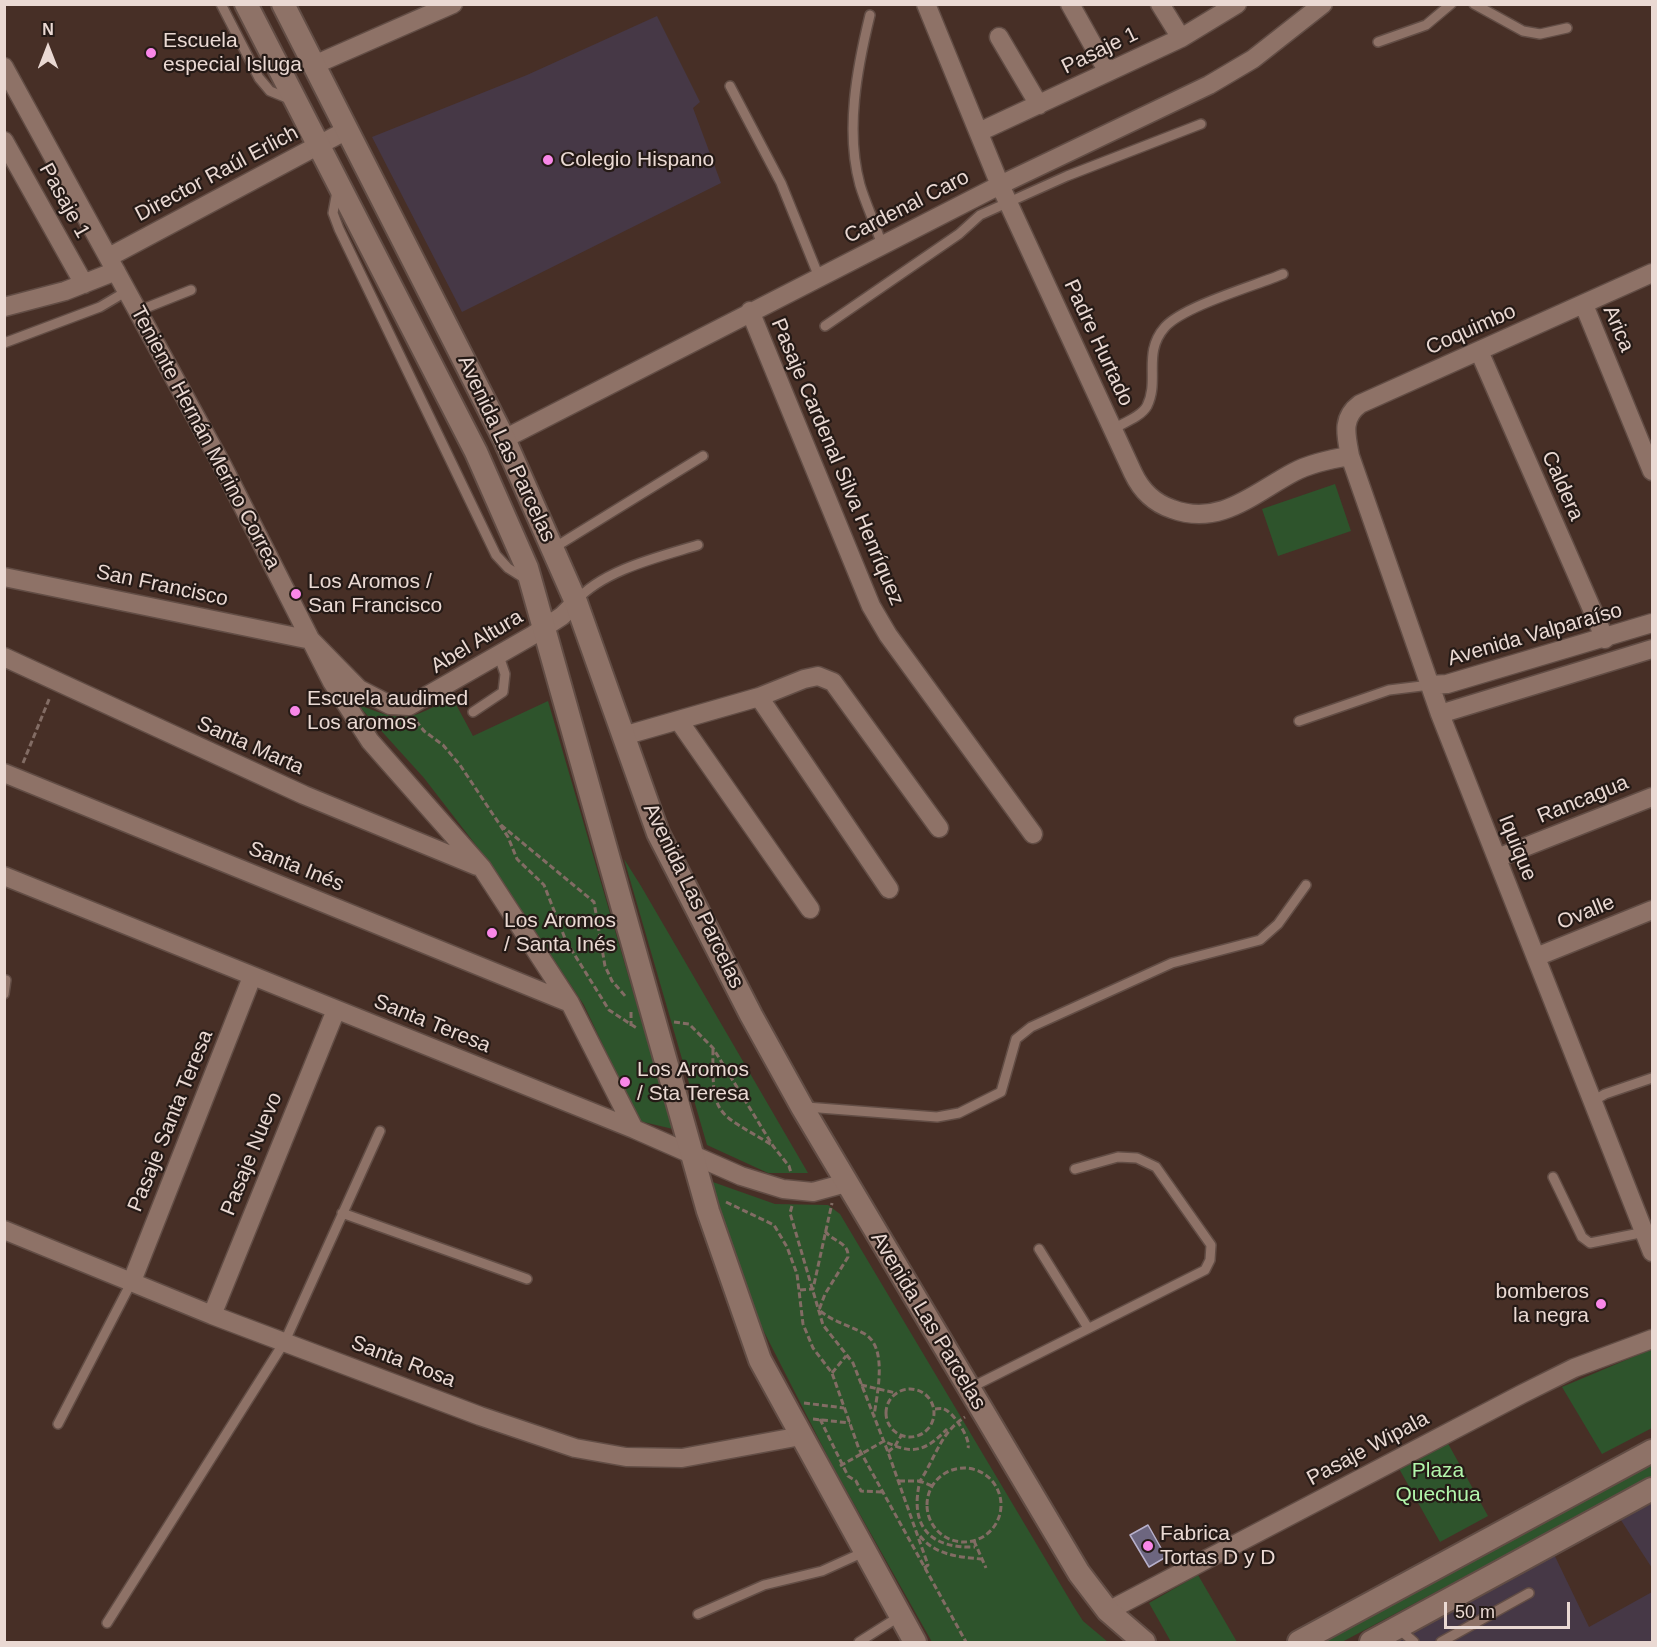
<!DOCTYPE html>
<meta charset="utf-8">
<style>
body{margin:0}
#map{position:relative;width:1657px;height:1647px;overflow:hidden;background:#472f26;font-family:Arial,sans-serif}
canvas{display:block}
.frame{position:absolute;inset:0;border:6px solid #ead9d3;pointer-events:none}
.north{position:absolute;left:18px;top:18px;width:60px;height:60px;-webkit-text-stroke:4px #251a16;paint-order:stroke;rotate:0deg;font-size:16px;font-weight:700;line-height:24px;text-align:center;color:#ead9d3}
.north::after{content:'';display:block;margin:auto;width:21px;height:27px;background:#ead9d3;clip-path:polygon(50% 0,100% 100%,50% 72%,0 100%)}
.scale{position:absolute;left:1444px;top:1602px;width:126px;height:27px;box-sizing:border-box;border:3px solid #ead9d3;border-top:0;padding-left:8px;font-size:18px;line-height:21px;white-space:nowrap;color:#ead9d3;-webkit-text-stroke:4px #251a16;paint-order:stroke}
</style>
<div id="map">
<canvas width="1657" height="1647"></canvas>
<div class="frame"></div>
<div class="north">N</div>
<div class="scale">50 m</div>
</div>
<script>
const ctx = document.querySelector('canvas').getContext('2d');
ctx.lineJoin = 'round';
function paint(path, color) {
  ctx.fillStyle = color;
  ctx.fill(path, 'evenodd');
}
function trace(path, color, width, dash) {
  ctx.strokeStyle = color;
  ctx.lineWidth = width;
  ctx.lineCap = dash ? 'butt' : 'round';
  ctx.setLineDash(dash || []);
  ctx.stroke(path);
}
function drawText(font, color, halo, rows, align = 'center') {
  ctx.font = font + ' Arial,sans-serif';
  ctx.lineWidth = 4.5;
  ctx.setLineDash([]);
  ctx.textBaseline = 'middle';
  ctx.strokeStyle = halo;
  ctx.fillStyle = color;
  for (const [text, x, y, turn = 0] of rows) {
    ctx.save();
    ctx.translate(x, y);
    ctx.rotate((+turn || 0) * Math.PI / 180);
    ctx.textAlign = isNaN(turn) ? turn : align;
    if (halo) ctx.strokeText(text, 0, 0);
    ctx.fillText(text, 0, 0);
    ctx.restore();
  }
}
paint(new Path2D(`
 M657 16 700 102 693 108 721 183 462 312 372 137 527 75Z
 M1652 1492V1568L1615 1511Z
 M1550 1546 1589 1627 1652 1592V1642H1378Z`), '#463846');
paint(new Path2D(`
 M1335 484 1351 531 1278 556 1262 509Z
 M452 697 473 736 548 701 673 1129 639 1121 584 1005 492 866 424 778 357 704C403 723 409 721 452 697Z
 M624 859 641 886 808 1173H768L707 1145Z
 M710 1181 775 1204 828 1205 840 1214 1074 1607 1083 1621 1108 1642H932L831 1463 757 1318Z
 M1652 1349V1428L1602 1454 1562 1387Z
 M1445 1438 1488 1516 1440 1542 1397 1465Z
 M1652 1457V1477L1342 1642H1313Z
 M1198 1575 1237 1642H1171L1149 1603Z`), '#2e542c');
const building = new Path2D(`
 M1148 1525 1166 1557 1149 1567 1130 1535Z`);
paint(building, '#6d667f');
trace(building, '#b7b0cb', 1.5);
const service = new Path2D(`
 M221 4 259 78 270 91 292 100
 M1474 4 1523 31 1540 34 1567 28
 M870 15C857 68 845 131 860 185 866 205 876 225 882 246
 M1378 42 1426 25 1451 4
 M730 86 781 183 819 277
 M337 191 333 213 339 229 496 555 508 568 527 580
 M138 311 191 290
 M825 326 959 234 980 215 1067 176 1201 124
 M4 343 100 307 127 291
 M1113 429C1123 423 1141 417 1147 406 1160 380 1142 353 1165 327 1184 306 1254 286 1283 274
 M552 549 703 456
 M576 601C603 570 659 557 698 545
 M473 712 503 692 505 674 499 656
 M1299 721 1389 690 1430 685
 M4 994 6 980
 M1593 1101 1605 1094 1652 1078
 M806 1107 937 1117 959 1113 1001 1092 1016 1039 1031 1027 1172 963 1260 940 1278 924 1306 885
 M1553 1177 1582 1237 1590 1243 1645 1232
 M342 1213 527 1279
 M1039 1249 1088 1328
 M970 1388 1205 1270 1210 1260 1211 1245 1156 1167 1137 1158 1118 1157 1075 1169
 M58 1424 132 1281
 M698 1614 764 1585 822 1571 864 1552
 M107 1623 285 1341 380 1131
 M1398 1628 1414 1642
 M859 1642 900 1616
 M1441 1642 1529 1593`);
const minor = new Path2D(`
 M926 4 1000 185 1133 473C1141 490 1154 503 1172 509 1220 527 1254 493 1294 472 1311 463 1331 459 1350 456
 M1070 4 1108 72
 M1160 4 1181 38
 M999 37 1039 105
 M314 65 453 4
 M4 67 222 465 332 682 370 741 482 868 570 1003 634 1129
 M979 132 1181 38 1237 4
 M4 141 84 284
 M109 257 347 130
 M1652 273 1360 404C1341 418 1346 435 1350 456L1440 714 1652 1252
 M1584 305 1652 471
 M4 307 65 291 116 271
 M750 311 871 606 888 635 1033 834
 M1479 351 1605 639
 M504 439 1000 185 1209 85 1253 59 1323 4
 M4 577 311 640 359 689 390 705 409 706 533 635 562 616 576 602
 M4 657 304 795 477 866
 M1430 685 1447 684 1652 623
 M759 697 889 889
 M1440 714 1652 649
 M679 721 810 909
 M623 736 759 697 804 679 818 676 833 682 939 828
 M4 773 570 1003
 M1497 858 1652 797
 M4 876 634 1129 741 1176 783 1189 813 1192 846 1183
 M1536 957 1652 910
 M4 1230 212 1315 480 1416 575 1448 626 1457 682 1458 801 1436
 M132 1281 252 977
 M212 1315 336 1010
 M1108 1611 1522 1394 1574 1368 1652 1339`);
const tertiary = new Path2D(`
 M246 4 476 452 527 568 708 1211 760 1360 915 1642
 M283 4 504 439 576 602 658 833 751 1015 802 1107 1079 1573 1108 1611 1144 1642
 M1299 1642 1652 1451
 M1371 1642 1652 1489`);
trace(service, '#624d45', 12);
trace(minor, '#624d45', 21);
trace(tertiary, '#624d45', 26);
trace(new Path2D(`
 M416 721 424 731 443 745 460 765 508 837 517 859 544 885 566 941 609 1010 638 1029
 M23 763 50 697
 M501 825 594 902 605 966 612 981 626 997
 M631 1012V1026
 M674 1022 689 1024 713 1048 773 1146 789 1166 791 1173
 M713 1049C712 1118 716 1111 772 1145
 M726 1202 774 1225 787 1247 797 1274 803 1324 813 1348 832 1373 859 1449 966 1642
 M792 1206 790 1213 823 1325 853 1363 888 1452 928 1565 924 1568
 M825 1231C833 1242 849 1242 848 1257L825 1294 819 1310C833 1322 849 1325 865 1334 888 1348 877 1394 874 1416
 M800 1290 813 1289 832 1203
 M832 1373 846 1356
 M861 1385 896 1393
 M886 1413a24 24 0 1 1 48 0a24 24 0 1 1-48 0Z
 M804 1403 844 1408
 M935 1409C937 1409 942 1408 944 1409 952 1411 971 1438 968 1448
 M813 1419 850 1423
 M820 1419 848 1476 856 1481 861 1491 883 1492
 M888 1452 895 1446 901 1436
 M840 1466 884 1441C912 1455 925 1452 947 1429
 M927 1505a37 37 0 1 1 74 0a37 37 0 1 1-74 0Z
 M899 1481H920C936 1457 940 1433 965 1417
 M932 1486 920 1481C909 1526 930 1549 975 1547
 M920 1536C935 1555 959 1557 981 1559
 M974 1541 986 1568`), '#826c64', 3, [6, 3]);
trace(service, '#8e7267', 9);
trace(minor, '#8e7267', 18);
trace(tertiary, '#8e7267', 22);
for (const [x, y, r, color] of [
 [151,53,6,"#f987e8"],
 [548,160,6,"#f987e8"],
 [296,594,6,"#f987e8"],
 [295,711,6,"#f987e8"],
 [492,933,6,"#f987e8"],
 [625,1082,6,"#f987e8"],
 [1601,1304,6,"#f987e8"],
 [1148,1546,6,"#f987e8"]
]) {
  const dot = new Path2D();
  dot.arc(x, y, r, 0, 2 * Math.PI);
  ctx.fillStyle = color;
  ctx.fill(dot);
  trace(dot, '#251a16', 2);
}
drawText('21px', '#ead9d3', '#251a16', [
 ["Escuela",163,41],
 ["especial Isluga",163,65],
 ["Colegio Hispano",560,160],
 ["Los Aromos /",308,582],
 ["San Francisco",308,606],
 ["Escuela audimed",307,699],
 ["Los aromos",307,723],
 ["Los Aromos",504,921],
 ["/ Santa Inés",504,945],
 ["Los Aromos",637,1070],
 ["/ Sta Teresa",637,1094],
 ["bomberos",1589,1292,"right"],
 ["la negra",1589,1316,"right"],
 ["Fabrica",1160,1534],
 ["Tortas D y D",1160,1558]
], 'left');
drawText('21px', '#ead9d3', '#251a16', [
 ["Pasaje 1",1100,51,-26],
 ["Director Raúl Erlich",217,174,-28],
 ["Pasaje 1",64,201,61],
 ["Cardenal Caro",907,207,-27],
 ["Arica",1618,329,67],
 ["Coquimbo",1471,330,-24],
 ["Padre Hurtado",1098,343,65],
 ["Teniente Hernán Merino Correa",205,438,62],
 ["Avenida Las Parcelas",506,449,65],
 ["Pasaje Cardenal Silva Henríquez",837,462,67],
 ["Caldera",1562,486,66],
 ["San Francisco",162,586,12],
 ["Avenida Valparaíso",1535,635,-16],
 ["Abel Altura",477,642,-31],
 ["Santa Marta",250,746,24],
 ["Rancagua",1583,800,-22],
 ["Iquique",1517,848,68],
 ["Santa Inés",296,867,22],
 ["Avenida Las Parcelas",693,896,64],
 ["Ovalle",1586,913,-22],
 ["Santa Teresa",432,1024,22],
 ["Pasaje Santa Teresa",171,1121,-68],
 ["Pasaje Nuevo",252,1154,-68],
 ["Avenida Las Parcelas",928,1321,59],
 ["Santa Rosa",403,1362,21],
 ["Pasaje Wipala",1368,1449,-28]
]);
drawText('21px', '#b2f6ab', '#251a16', [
 ["Plaza",1438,1471],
 ["Quechua",1438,1495]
]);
</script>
